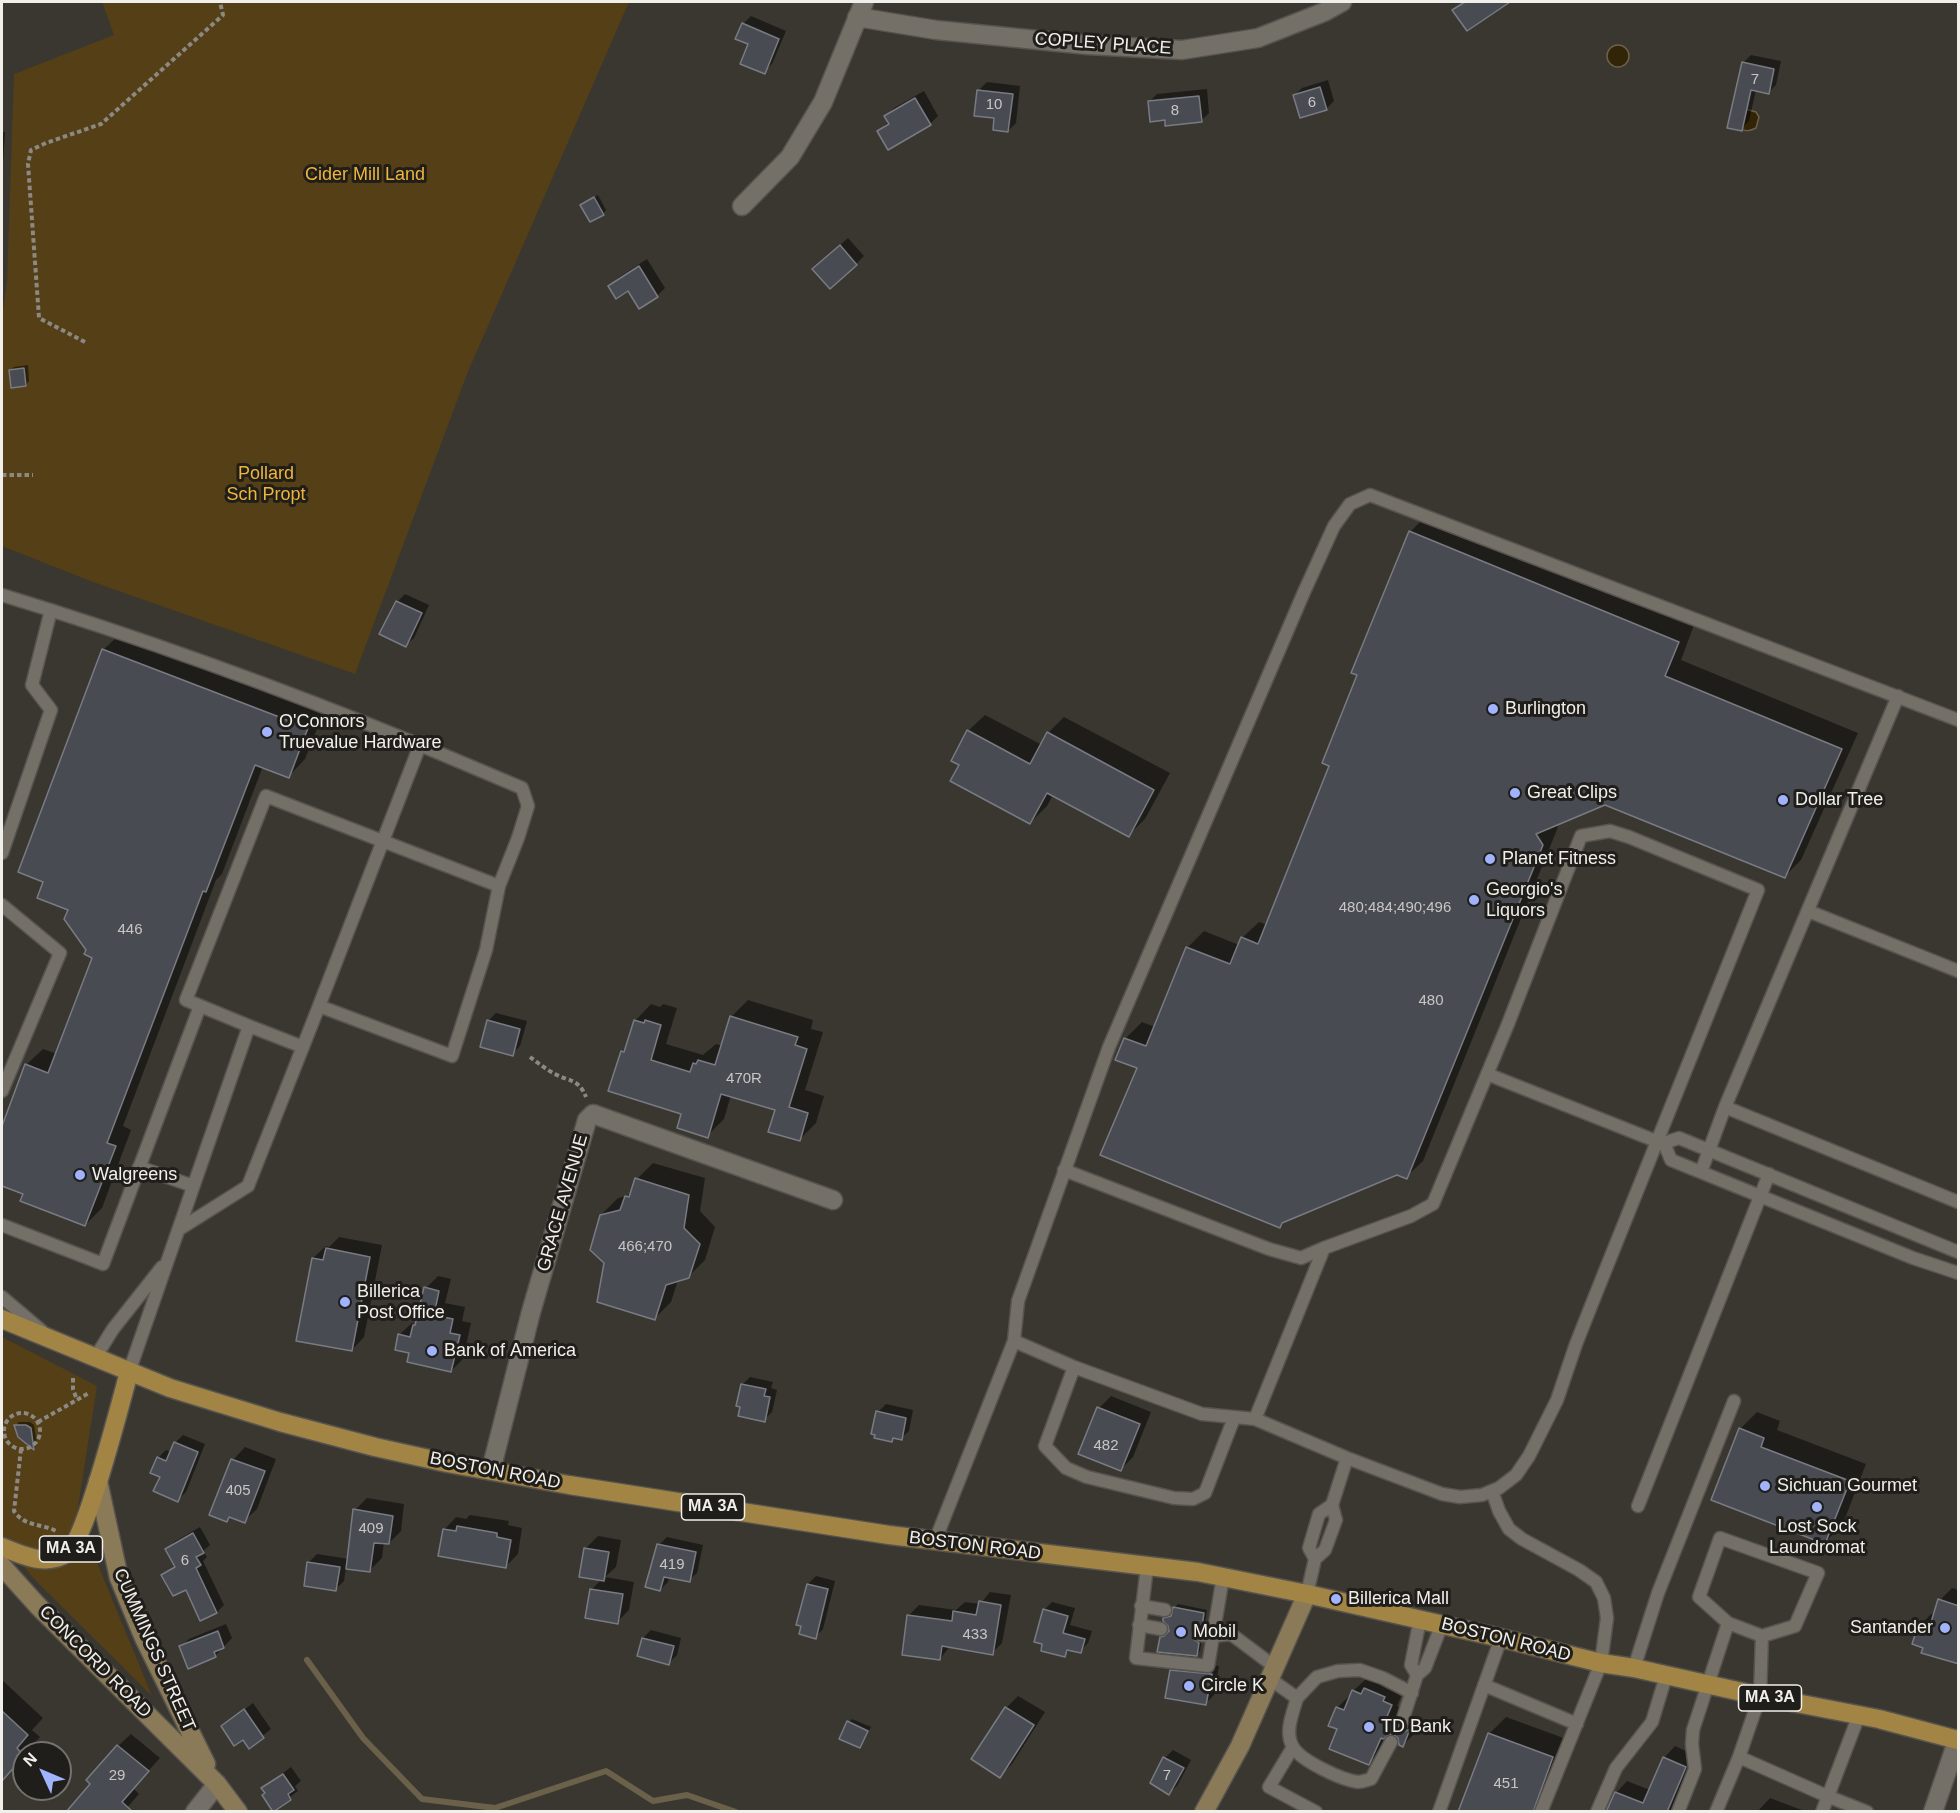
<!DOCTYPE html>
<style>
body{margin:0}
#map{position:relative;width:1960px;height:1813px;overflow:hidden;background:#3a3730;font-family:Arial,sans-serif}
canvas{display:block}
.frame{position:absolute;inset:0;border:3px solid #f1efea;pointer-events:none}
.north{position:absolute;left:12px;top:1741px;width:60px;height:60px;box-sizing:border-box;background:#201e1b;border:2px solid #74726e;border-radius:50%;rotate:314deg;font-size:16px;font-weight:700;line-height:24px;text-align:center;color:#f1efea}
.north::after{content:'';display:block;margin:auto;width:21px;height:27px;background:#a1b3fd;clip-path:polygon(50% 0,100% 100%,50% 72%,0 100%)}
</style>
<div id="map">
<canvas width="1960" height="1813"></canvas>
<div class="frame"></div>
<div class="north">N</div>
</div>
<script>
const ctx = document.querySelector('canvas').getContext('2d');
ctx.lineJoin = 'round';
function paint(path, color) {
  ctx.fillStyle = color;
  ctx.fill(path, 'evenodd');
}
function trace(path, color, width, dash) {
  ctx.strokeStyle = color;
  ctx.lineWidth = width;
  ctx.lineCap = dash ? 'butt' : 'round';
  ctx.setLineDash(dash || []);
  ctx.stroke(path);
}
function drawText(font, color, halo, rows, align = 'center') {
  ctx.font = font + ' Arial,sans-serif';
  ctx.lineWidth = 6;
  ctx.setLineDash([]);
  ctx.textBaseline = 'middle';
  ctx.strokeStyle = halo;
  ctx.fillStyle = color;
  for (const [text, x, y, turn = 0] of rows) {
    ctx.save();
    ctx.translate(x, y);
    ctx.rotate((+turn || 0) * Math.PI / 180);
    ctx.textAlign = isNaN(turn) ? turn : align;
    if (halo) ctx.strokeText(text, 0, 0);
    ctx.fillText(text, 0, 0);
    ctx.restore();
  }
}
paint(new Path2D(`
 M102 2H629L467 374 355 674 93 582 2 546V317L7 282 14 74 114 35Z
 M2 1337 97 1386 77 1514 152 1696 37 1582 2 1542Z`), '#543f16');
const water = new Path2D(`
 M1607 56a11 11 0 1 1 22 0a11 11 0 1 1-22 0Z
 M1745 109 1756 112 1759 117 1756 128C1750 131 1746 132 1740 128Z`);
paint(water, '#322407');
trace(water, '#6b614b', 1.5);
paint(new Path2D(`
 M1463 2H1507L1467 29 1454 10Z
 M751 16 786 31 772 64 764 72 750 43 743 24Z
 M1751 55 1781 61 1776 85 1768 93 1756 90 1749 121 1741 129 1743 63Z
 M1328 80 1334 101 1326 109 1294 96 1302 88Z
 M987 82 1020 86 1016 123 1008 131 979 90Z
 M1207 89 1209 113 1201 121 1166 119 1149 102 1157 94Z
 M924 91 938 116 930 124 888 148 879 131 889 121 886 116 894 108Z
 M2 132H5L2 177Z
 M598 195 606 210 603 214 582 205Z
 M848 238 864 256 856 264 822 261Z
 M647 259 665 288 657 296 640 307 628 289 610 286 618 278Z
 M28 365 29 381 26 385 11 370 14 367Z
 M1427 515 1694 625 1681 660 1858 733 1801 860 1784 877 1605 803 1556 824 1558 827 1423 1161 1406 1177 1397 1173 1287 1219 1279 1227 1139 1068 1125 1039 1142 1022 1155 1027 1187 948 1204 931 1239 945 1242 938 1259 922 1268 925 1331 766 1358 674 1410 532Z
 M405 594 429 605 414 638 406 645 397 602Z
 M120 634 324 711 305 759 289 776 263 766 222 874 216 880 123 1126 131 1130 102 1208 85 1225 24 1194 2 1185V1130L26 1065 43 1049 57 1054 94 957 87 950 70 909 103 650Z
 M985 715 1042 745 1048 733 1064 717 1170 773 1145 819 1129 835 1053 795 1047 806 1030 823 968 731Z
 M748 1000 813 1020 811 1029 823 1032 805 1090 824 1096 816 1123 799 1140 776 1109 731 1095 724 1119 707 1136 622 1052 627 1046 635 1021 651 1004 660 1007 663 1004 677 1008 666 1044 703 1055 716 1044 722 1046 731 1017Z
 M496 1013 527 1021 520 1046 512 1054 488 1021Z
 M653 1163 705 1178 700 1211 715 1227 705 1260 688 1277 678 1280 671 1302 654 1319 605 1263 601 1215 618 1198 627 1196 632 1191 637 1179Z
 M339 1237 382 1245 364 1337 352 1350 313 1258 326 1246 329 1247Z
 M438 1276 451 1279 445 1303 465 1307 462 1321 471 1323 463 1359 451 1371 399 1335 412 1323 417 1324 426 1288Z
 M750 1377 773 1382 771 1388 777 1390 772 1412 764 1420 742 1385Z
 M1111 1396 1151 1412 1133 1457 1121 1469 1099 1408Z
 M886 1404 913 1410 909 1431 901 1438 895 1437 892 1441 878 1412Z
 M1757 1412 1780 1421 1777 1430 1866 1464 1842 1526 1825 1542 1740 1429Z
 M19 1422H30L34 1425 37 1445 34 1448 19 1436 16 1426Z
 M183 1435 205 1444 186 1492 178 1500 162 1477 158 1458 166 1450 171 1452 175 1443Z
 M245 1447 276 1459 257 1509 244 1521 231 1516 227 1520 211 1515 233 1460Z
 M367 1498 404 1504 401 1531 389 1543 384 1542 382 1558 370 1570 346 1567 344 1581 336 1589 309 1562 317 1554 349 1559 355 1510Z
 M470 1515 509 1521 508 1525 522 1528 518 1554 506 1566 444 1530 456 1517 466 1519Z
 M200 1527 210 1545 203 1551 207 1557 203 1561 224 1605 217 1612 201 1619 186 1588 163 1575 176 1565 167 1549 174 1542Z
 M598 1536 621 1540 616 1567 605 1577 634 1582 629 1610 617 1622 592 1589 602 1579 585 1549Z
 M667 1537 703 1545 697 1573 689 1580 669 1576 668 1582 660 1590 659 1545Z
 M816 1576 835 1581 823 1629 815 1637 808 1584Z
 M1952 1588 1958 1590V1663L1925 1647 1919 1626 1931 1614 1935 1615 1940 1600Z
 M990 1592 1011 1595 1002 1643 992 1653 950 1646 940 1659 908 1616 919 1605 956 1610 965 1602 980 1604Z
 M1052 1602 1075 1608 1070 1625 1092 1631 1088 1643 1080 1651 1071 1649 1065 1655 1044 1610Z
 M1178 1604 1207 1610 1205 1622 1195 1629 1196 1636 1202 1639 1200 1651 1196 1655 1161 1638 1170 1632 1165 1619 1173 1614 1174 1608Z
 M226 1624 232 1638 215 1656 181 1647 189 1639Z
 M651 1630 681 1638 677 1655 669 1663 639 1655 643 1638Z
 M1180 1663 1219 1666 1214 1695 1206 1703 1172 1671Z
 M1377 1677 1403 1692 1397 1706 1405 1709 1406 1718 1415 1722 1420 1719 1415 1733 1403 1745 1400 1738 1389 1733 1381 1751 1368 1763 1339 1728 1337 1708 1350 1695 1351 1696 1353 1691 1366 1679 1373 1681Z
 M2 1680 43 1718 32 1730 40 1737 9 1770 2 1763Z
 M1018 1696 1045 1712 1012 1764 1000 1776 1006 1708Z
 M253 1703 271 1729 249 1747 243 1738 223 1726Z
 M1506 1717 1569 1740 1542 1812H1460L1489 1734Z
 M852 1719 871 1727 860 1747 849 1722Z
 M131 1734 160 1758 133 1788 139 1794 123 1812 92 1784 118 1746Z
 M1675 1746 1697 1756 1673 1812H1608L1616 1793 1627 1781 1650 1790 1664 1758Z
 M1173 1750 1191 1760 1177 1786 1169 1793 1165 1758Z
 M291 1767 301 1781 295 1786 298 1791 274 1809 263 1788Z
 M1770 1798 1807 1812H1757Z`), '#0007');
trace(new Path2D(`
 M307 1660 363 1738 422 1799 495 1808 606 1771 653 1801 687 1795 736 1812`), '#6b614b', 6);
const building = new Path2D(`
 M1465 2H1510L1467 31 1452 10Z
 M742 23 779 39 765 74 740 64 748 44 735 39Z
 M1742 62 1774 69 1769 94 1751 90 1742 131 1727 128Z
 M1320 87 1327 110 1300 118 1293 95Z
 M977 90 1013 94 1008 132 993 130 994 118 974 116Z
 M1199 96 1202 122 1165 126V120L1150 122 1148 101Z
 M915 98 931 125 888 150 877 131 889 124 884 116Z
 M594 197 604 215 590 222 580 205Z
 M840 245 857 265 830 289 812 269Z
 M639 266 658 297 639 309 628 291 616 299 608 286Z
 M24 368 26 386 11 388 9 370Z
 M1409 531 1679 642 1665 676 1842 749 1785 878 1605 805 1536 834 1543 845 1407 1179 1397 1175 1282 1223 1280 1228 1100 1155 1137 1068 1115 1060 1124 1038 1146 1046 1186 947 1230 964 1241 937 1258 944 1329 766 1322 763 1357 675 1351 673Z
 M396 601 422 613 406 647 379 634Z
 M102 649 308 728 289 778 255 765 206 892 203 891 107 1143 116 1146 85 1226 20 1201 23 1194 2 1186V1126L25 1064 48 1073 92 958 84 954 86 950 64 919 68 910 37 898 43 882 18 872Z
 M967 730 1030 764 1047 732 1154 790 1129 837 1047 793 1030 824 950 781 959 765 951 761Z
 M730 1016 798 1037 795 1045 807 1049 789 1107 808 1113 800 1141 768 1132 775 1110 721 1094 708 1138 677 1128 681 1114 608 1091 621 1051 624 1052 634 1020 644 1023 645 1020 661 1025 651 1060 690 1072 693 1063 696 1064 698 1060 715 1065Z
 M487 1020 520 1029 513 1056 480 1047Z
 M635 1178 689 1195 684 1228 700 1244 689 1278 666 1285 655 1320 597 1302 604 1263 590 1250 600 1215 620 1210 625 1196 629 1197Z
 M326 1248 370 1257 352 1351 296 1341 312 1258 323 1260Z
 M424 1287 439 1291 434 1315 453 1319 450 1333 460 1335 451 1372 407 1362 409 1353 395 1350 398 1334 410 1337 413 1325H415Z
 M741 1384 766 1389 764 1396 770 1397 765 1422 738 1416 740 1407 736 1406Z
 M1097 1407 1140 1424 1121 1471 1078 1454Z
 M876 1411 906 1418 902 1440 893 1438 892 1442 874 1438 875 1435 871 1434Z
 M14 1425H26L31 1428 34 1450 18 1437Z
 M1739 1428 1764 1438 1761 1447 1850 1481 1825 1544 1711 1500Z
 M174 1442 198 1452 178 1502 153 1491 160 1477 150 1473 157 1457 166 1461Z
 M231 1459 265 1471 245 1523 229 1517 227 1522 209 1515Z
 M353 1509 393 1516 389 1544 374 1543 370 1572 346 1569Z
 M457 1526 497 1533V1537L511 1540 506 1568 438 1556 443 1529 456 1531Z
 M193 1533 204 1553 196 1557 201 1565 196 1568 217 1613 200 1621 186 1590 173 1596 161 1575 175 1567 165 1549Z
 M657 1544 696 1552 690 1582 664 1577 660 1591 645 1587Z
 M584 1548 609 1552 604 1581 579 1577Z
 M307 1562 340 1567 336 1591 304 1586Z
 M807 1584 828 1589 816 1639 799 1634 801 1626 796 1625Z
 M590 1589 623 1594 618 1624 585 1618Z
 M1938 1599 1959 1606V1664L1921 1653 1923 1648 1912 1644 1918 1626 1929 1629Z
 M979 1601 1001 1605 993 1655 942 1646 940 1660 902 1655 907 1615 952 1621 953 1611 976 1615Z
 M1173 1607 1204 1613 1202 1627 1196 1628 1192 1634 1193 1639 1199 1643 1197 1656 1157 1652 1160 1637 1164 1636 1169 1631 1168 1626 1163 1621V1618L1171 1616Z
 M1043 1609 1068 1616 1063 1633 1085 1639 1081 1653 1067 1650 1065 1657 1041 1651 1042 1644 1034 1642Z
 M218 1631 224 1648 214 1652 216 1657 188 1669 179 1646Z
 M642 1638 674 1646 669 1665 637 1656Z
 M1170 1670 1212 1674 1206 1705 1165 1698Z
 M1364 1688 1385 1697 1383 1701 1392 1705 1386 1719 1393 1722 1395 1731 1402 1733 1410 1729 1403 1747 1399 1745 1398 1738 1394 1735 1390 1734 1383 1739 1381 1738 1369 1765 1329 1749 1337 1729 1328 1726 1336 1707 1344 1710 1352 1690 1361 1694Z
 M1005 1707 1034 1725 1000 1778 971 1759Z
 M244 1709 264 1738 249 1749 243 1740 234 1746 221 1726Z
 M2 1711 28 1735 17 1748 24 1756 2 1781Z
 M847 1721 868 1731 860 1748 839 1739Z
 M1488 1733 1553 1757 1533 1812H1458Z
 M117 1745 149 1771 122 1802 133 1812H66L90 1784 86 1780Z
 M1163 1757 1184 1768 1169 1795 1150 1783Z
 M1663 1757 1686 1767 1667 1812H1606L1615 1792 1643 1803Z
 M283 1774 294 1790 288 1794 291 1800 273 1812 262 1795 265 1793 261 1788Z`);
paint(building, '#494b52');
trace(building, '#797b83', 1.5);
const lane = new Path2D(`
 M2 595C143 638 283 689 420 745L319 1006
 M420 745 522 788 528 806 518 838 499 886
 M2 853 51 710 32 685 51 610
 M2 905 60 953 2 1091
 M1808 911 1958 971
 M249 1026 303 1047
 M1487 1074 1656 1141 1664 1143 1679 1138 1958 1252
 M1725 1107 1958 1202
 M1664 1143 1671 1160 1913 1258 1958 1273
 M139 1167 193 1186
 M1064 1170 1269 1249 1301 1258 1324 1248
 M1701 1172 1725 1107 1898 696
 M2 1225 103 1264 200 1006
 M2 1297 42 1331
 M1014 1341 1074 1367 1202 1414 1255 1419 1347 1458 1442 1494 1460 1497 1482 1495 1499 1488 1516 1475 1529 1456 1557 1400 1576 1344 1597 1291 1758 890 1629 837 1610 831 1581 836 1508 1024 1433 1204 1411 1216 1324 1248 1255 1419
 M95 1358 113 1329 162 1267
 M1074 1367 1045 1446 1066 1468 1087 1477 1174 1498 1193 1499 1205 1493 1234 1418
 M129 1372 249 1026 186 1000 266 796 499 886 486 950 452 1056 319 1006 248 1186 178 1230
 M1492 1491 1499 1511 1509 1529 1522 1539 1579 1570 1596 1582 1604 1598 1607 1618 1601 1663 1541 1812
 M1638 1506 1769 1174
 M935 1541 1014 1341 1018 1301 1109 1047 1304 592 1334 526 1350 504 1370 495 1958 720
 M1315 1559 1309 1548 1319 1514 1332 1505 1347 1458
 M1147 1567 1136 1658 1208 1666 1213 1636 1231 1634 1275 1667
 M1307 1594 1315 1559 1325 1550 1336 1520 1332 1505
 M1141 1606 1165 1610
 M1728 1623 1762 1636
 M1139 1625 1161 1629
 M1200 1635 1213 1636 1223 1577
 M1634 1668 1658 1593 1734 1401
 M1417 1675 1411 1665 1420 1619
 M1270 1679 1297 1698C1293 1713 1284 1732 1293 1747 1301 1761 1342 1780 1358 1782 1362 1782 1367 1780 1371 1779L1391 1742
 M1484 1685 1577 1724
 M1297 1698 1317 1677 1338 1671 1360 1670 1383 1678 1412 1693
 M1401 1725 1417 1675 1425 1668 1442 1624
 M1293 1747 1269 1787 1316 1812
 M1739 1757 1827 1796 1867 1812
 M1439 1812 1501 1638
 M1597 1812 1616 1768 1652 1722 1666 1676
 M1678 1812 1695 1769 1692 1744 1693 1730 1728 1623 1699 1597 1720 1538 1818 1573 1795 1626 1762 1636 1760 1696 1739 1757 1716 1812
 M1822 1812 1859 1715`);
const street = new Path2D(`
 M857 17 936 30 1088 45 1182 50 1258 38 1324 12 1342 2
 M742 206 790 157 823 102 864 2
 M491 1470 531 1312 587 1120 593 1114 833 1200
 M195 1812 217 1784
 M1933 1812 1958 1739`);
const secondary = new Path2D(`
 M98 1481 119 1578 144 1638 206 1764
 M2 1566 38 1606 217 1784 238 1812
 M1204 1812 1240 1746 1307 1594`);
const primary = new Path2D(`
 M2 1319 170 1388 280 1422 375 1447 447 1463 569 1485 889 1535 1198 1572 1307 1594 1501 1638 1601 1663 1634 1668 1760 1696 1879 1719 1958 1740
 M2 1547C21 1555 47 1567 67 1553 86 1540 121 1401 129 1372`);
trace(lane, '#57544f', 15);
trace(street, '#57544f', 21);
trace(secondary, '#57544f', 21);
trace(primary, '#57544f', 21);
trace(new Path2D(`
 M85 342 39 318 28 164 31 150 46 143 101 124 223 15 220 2
 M2 475H33
 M530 1057C538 1063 547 1070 555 1074 570 1082 579 1079 586 1097
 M73 1378V1389L77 1400
 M4 1431a18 18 0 1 1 36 0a18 18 0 1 1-36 0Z
 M38 1422 89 1393
 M21 1449 14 1511C25 1527 40 1523 56 1531`), '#8c8983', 4, [4.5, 3]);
trace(lane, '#747068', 12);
trace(street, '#747068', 18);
trace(secondary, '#8b7a57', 18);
trace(primary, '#a28445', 18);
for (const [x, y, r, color] of [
 [1493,709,6,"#a1b3fd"],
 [267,732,6,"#a1b3fd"],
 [1515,793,6,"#a1b3fd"],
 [1783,800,6,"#a1b3fd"],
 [1490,859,6,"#a1b3fd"],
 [1474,900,6,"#a1b3fd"],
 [80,1175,6,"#a1b3fd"],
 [345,1302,6,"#a1b3fd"],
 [432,1351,6,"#a1b3fd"],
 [1765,1486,6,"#a1b3fd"],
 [1817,1507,6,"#a1b3fd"],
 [1336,1599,6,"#a1b3fd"],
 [1945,1628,6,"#a1b3fd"],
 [1181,1632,6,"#a1b3fd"],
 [1189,1686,6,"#a1b3fd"],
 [1369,1727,6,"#a1b3fd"]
]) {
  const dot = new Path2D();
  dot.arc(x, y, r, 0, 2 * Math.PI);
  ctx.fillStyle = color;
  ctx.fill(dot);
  trace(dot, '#201e1b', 2);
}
drawText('15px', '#c7c6c4', null, [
 ["7",1755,80],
 ["6",1312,103],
 ["10",994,105],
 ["8",1175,111],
 ["480;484;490;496",1395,908],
 ["446",130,930],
 ["480",1431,1001],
 ["470R",744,1079],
 ["466;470",645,1247],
 ["482",1106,1446],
 ["405",238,1491],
 ["409",371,1529],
 ["6",185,1561],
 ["419",672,1565],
 ["433",975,1635],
 ["29",117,1776],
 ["7",1167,1776],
 ["451",1506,1784]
]);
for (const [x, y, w] of [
 [713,1507,63],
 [71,1549,63],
 [1770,1698,63]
]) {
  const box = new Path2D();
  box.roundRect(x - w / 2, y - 13, w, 26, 4.5);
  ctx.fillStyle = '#201e1b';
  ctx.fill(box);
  trace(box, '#f1efea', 1.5);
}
drawText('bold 16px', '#f1efea', null, [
 ["MA 3A",713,1507],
 ["MA 3A",71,1549],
 ["MA 3A",1770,1698]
]);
drawText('18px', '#f1efea', '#201e1b', [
 ["COPLEY PLACE",1103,44,4],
 ["GRACE AVENUE",563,1203,-74],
 ["BOSTON ROAD",495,1471,11],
 ["BOSTON ROAD",975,1546,7],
 ["BOSTON ROAD",1506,1640,14],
 ["CUMMINGS STREET",154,1650,66],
 ["CONCORD ROAD",95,1662,45]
]);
drawText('18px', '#eeb538', '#201e1b', [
 ["Cider Mill Land",365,175],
 ["Pollard",266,474],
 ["Sch Propt",266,495]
]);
drawText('18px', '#f1efea', '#201e1b', [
 ["Burlington",1505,709],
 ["O'Connors",279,722],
 ["Truevalue Hardware",279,743],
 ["Great Clips",1527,793],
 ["Dollar Tree",1795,800],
 ["Planet Fitness",1502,859],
 ["Georgio's",1486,890],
 ["Liquors",1486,911],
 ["Walgreens",92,1175],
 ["Billerica",357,1292],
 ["Post Office",357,1313],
 ["Bank of America",444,1351],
 ["Sichuan Gourmet",1777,1486],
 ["Lost Sock",1817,1527,"center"],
 ["Laundromat",1817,1548,"center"],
 ["Billerica Mall",1348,1599],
 ["Santander",1933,1628,"right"],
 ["Mobil",1193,1632],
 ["Circle K",1201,1686],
 ["TD Bank",1381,1727]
], 'left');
</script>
